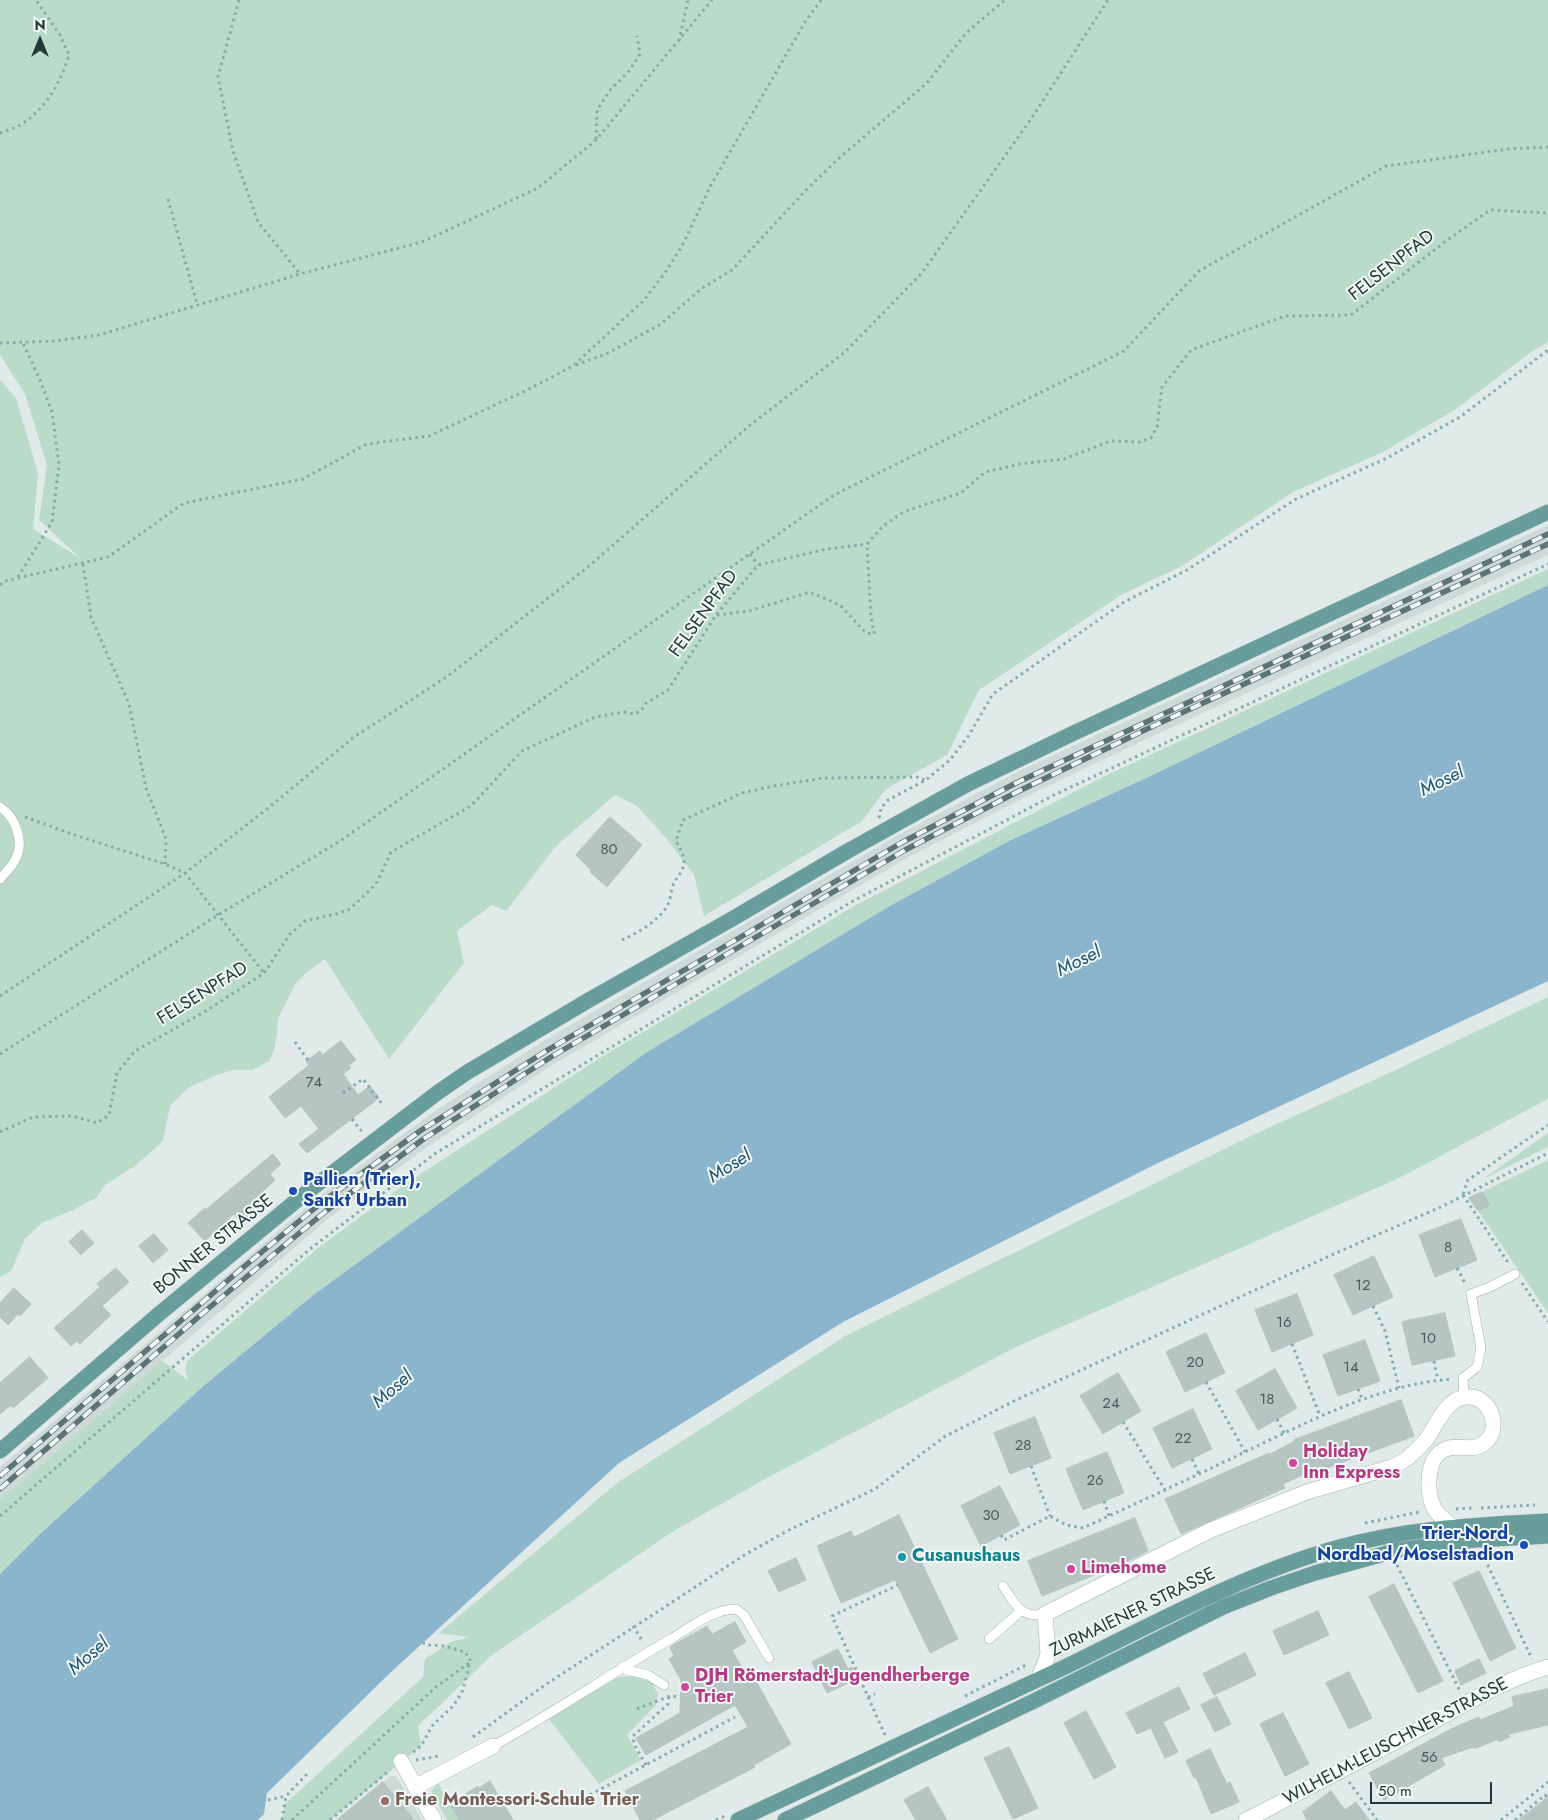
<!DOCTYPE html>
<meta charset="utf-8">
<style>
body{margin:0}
#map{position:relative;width:1548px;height:1820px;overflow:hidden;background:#e0eae8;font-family:Jost,sans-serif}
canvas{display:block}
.north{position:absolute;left:15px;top:15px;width:50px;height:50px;-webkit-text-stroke:4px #f0f7f5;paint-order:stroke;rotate:0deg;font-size:14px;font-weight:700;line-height:20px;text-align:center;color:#223a38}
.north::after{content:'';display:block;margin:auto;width:18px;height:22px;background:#223a38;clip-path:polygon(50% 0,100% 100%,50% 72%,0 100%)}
.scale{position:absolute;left:1370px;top:1782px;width:122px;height:22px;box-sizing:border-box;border:2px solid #223a38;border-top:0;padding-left:6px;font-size:15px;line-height:18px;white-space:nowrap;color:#223a38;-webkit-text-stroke:4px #f0f7f5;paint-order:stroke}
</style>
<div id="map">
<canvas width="1548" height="1820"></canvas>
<div class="north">N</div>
<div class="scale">50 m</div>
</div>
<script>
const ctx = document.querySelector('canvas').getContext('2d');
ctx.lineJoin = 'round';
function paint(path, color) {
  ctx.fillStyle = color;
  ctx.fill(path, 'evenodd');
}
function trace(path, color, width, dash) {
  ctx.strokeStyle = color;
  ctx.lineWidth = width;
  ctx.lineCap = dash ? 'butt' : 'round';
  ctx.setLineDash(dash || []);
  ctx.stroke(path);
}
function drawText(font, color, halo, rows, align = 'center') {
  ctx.font = font + ' Jost,sans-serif';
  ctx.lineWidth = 4;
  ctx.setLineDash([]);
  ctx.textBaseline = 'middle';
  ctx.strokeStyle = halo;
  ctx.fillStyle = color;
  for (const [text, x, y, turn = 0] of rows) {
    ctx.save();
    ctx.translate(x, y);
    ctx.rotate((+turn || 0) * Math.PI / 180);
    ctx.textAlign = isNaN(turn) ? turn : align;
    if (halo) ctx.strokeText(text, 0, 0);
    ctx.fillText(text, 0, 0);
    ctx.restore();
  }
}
paint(new Path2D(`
 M1548 525V555L1153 736 1027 796 907 858 554 1064 429 1146 329 1218 0 1500V1467L202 1296 317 1198 373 1156 441 1107 548 1038 898 835 1021 770Z
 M391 1776H396L422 1820H337Z`), '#cedad7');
paint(new Path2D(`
 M0 0H1548V342L1531 352 1456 409 1383 452 1293 492 1182 566 1121 595 979 690 947 755 886 789 862 821 704 916 694 875 666 838 637 806 615 795 556 846 506 911 492 905 457 931 464 963 389 1059 325 959 307 972 295 984 278 1019 277 1034 274 1051 269 1061 252 1070H232L214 1076 188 1088 170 1106 163 1141 135 1166 105 1185 96 1198 73 1210 42 1223 25 1239 11 1271 0 1277V380L16 398 38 473 33 529 80 558 39 520 47 465 25 394 0 355Z
 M1548 569V585L1144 779 1009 841 888 907 647 1052 312 1296 200 1389 40 1534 0 1574V1500L162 1361 188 1380 185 1369 188 1360 318 1248 405 1184 603 1056 856 905 1103 777Z
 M1548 997V1099L1399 1178 1016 1347 765 1479 672 1532 492 1655 418 1726 421 1746 330 1820H282L285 1804 423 1677 425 1659 451 1642 470 1637 439 1633 617 1483 847 1335 1257 1133 1387 1074Z
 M1548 1133V1147L1483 1179Z
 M1548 1160V1313L1478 1211 1490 1205 1482 1192Z
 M638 1676 652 1682 658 1695 656 1705 627 1735 641 1760 599 1784 549 1719 618 1677Z
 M438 1783 459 1820H447L431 1791Z`), '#badbc9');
paint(new Path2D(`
 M1548 585V981L1158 1163 843 1322 619 1463 389 1674 267 1793 264 1814 258 1820H0V1574L40 1534 200 1389 312 1296 647 1052 888 907 1009 841 1144 779Z`), '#8ab5cd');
const building = new Path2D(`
 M610 817 642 845 607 887 590 872 591 870 576 855Z
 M341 1041 356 1060 349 1065 351 1068 343 1074 358 1095 370 1086 379 1098 307 1153 299 1144 319 1129 301 1106 285 1118 269 1097 309 1065 306 1061 320 1051 322 1055Z
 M273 1154 281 1164 270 1174 275 1180 249 1204 256 1212 242 1224 234 1214 205 1241 188 1223 205 1208 206 1209Z
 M1482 1192 1490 1205 1478 1211 1469 1198Z
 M1461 1219 1477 1260 1435 1277 1419 1235Z
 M82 1230 94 1243 81 1255 69 1242Z
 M154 1234 168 1250 153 1263 139 1246Z
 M1374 1256 1393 1297 1353 1315 1334 1275Z
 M116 1268 129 1282 102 1306 111 1315 80 1344 77 1341 71 1346 54 1328 100 1287 97 1284Z
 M14 1288 31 1304 20 1316 18 1314 8 1325 0 1317V1303Z
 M1297 1294 1313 1335 1272 1352 1255 1310Z
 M1445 1313 1455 1356 1412 1365 1402 1322Z
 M1206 1333 1225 1373 1185 1392 1166 1352Z
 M1365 1340 1380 1381 1338 1396 1323 1355Z
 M30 1357 48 1378 13 1408 11 1405 0 1414V1383Z
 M1275 1369 1297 1408 1258 1430 1236 1391Z
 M1118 1373 1141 1411 1103 1434 1080 1396Z
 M1401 1400 1414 1436 1308 1475 1307 1473 1283 1484 1285 1488 1181 1534 1165 1499 1269 1453 1270 1454 1295 1441 1294 1440Z
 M1193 1409 1212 1449 1172 1468 1153 1428Z
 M1035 1417 1051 1458 1010 1474 994 1433Z
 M1107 1452 1124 1493 1083 1510 1066 1469Z
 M1000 1486 1020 1525 981 1546 961 1506Z
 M899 1515 958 1639 930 1653 895 1580 841 1603 817 1546 851 1531 854 1537Z
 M1135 1518 1148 1551 1124 1563 1042 1596 1028 1561Z
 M796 1558 806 1580 779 1592 768 1571Z
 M1479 1571 1516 1648 1490 1661 1453 1583Z
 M1394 1584 1443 1681 1418 1693 1369 1597Z
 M1318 1611 1329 1635 1284 1655 1273 1631Z
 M735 1622 746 1642 732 1650 746 1675 751 1672 791 1744 754 1765 755 1767 653 1820H640L625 1791 748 1727 735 1705 646 1755 636 1738 680 1713 681 1680 669 1659 674 1656 670 1647 707 1626 712 1634Z
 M838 1649 848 1669 852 1667 857 1679 827 1693 812 1662Z
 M1245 1653 1256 1675 1214 1695 1203 1674Z
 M1479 1659 1486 1673 1461 1685 1455 1671Z
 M1349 1672 1372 1718 1349 1729 1326 1683Z
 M1179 1687 1190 1709 1163 1722 1178 1752 1165 1758 1151 1728 1137 1734 1126 1713Z
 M1548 1689V1725L1509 1734 1510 1737 1499 1742 1498 1739 1474 1749 1473 1747 1441 1758 1445 1765 1384 1800 1369 1773 1451 1729 1479 1717 1480 1720 1514 1706 1512 1697Z
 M1217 1697 1231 1724 1215 1732 1201 1705Z
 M1086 1711 1116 1767 1094 1779 1064 1723Z
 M1283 1713 1309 1764 1285 1776 1260 1724Z
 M1009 1747 1038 1808 1013 1819 984 1758Z
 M1210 1749 1227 1784 1230 1782 1239 1802 1211 1814 1196 1777 1194 1778 1186 1761Z
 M490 1781 513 1820H459L450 1804 478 1786 479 1788Z
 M383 1782 414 1820H337Z
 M928 1787 947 1820H916L904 1800Z
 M1331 1791 1345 1810 1356 1802 1369 1820H1307L1303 1812Z
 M1548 1797V1820H1519Z`);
paint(building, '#b6c5c1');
trace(building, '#b3c3c0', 1);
const lane = new Path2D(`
 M0 807C16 817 25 843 15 860 12 867 5 873 0 879
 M1464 1397 1463 1378 1477 1367 1481 1348 1471 1294 1490 1287 1515 1274
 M1003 1586C1015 1603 1020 1619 1045 1614
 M989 1639 1021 1611
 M623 1666 627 1670 648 1675 664 1685
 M493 1746C554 1713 611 1673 671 1639 691 1627 713 1609 736 1609L744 1615 769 1658`);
const street = new Path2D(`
 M1038 1680 1048 1655 1045 1614 1211 1530 1307 1492 1392 1467C1406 1461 1415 1453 1425 1441 1437 1426 1447 1393 1472 1397 1492 1400 1502 1431 1483 1444 1471 1452 1458 1444 1446 1449 1425 1456 1426 1495 1435 1510 1439 1516 1446 1521 1452 1526
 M401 1761 434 1820
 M415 1787 493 1746
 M1246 1820C1305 1790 1363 1759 1421 1728 1462 1706 1503 1680 1548 1667`);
const primary = new Path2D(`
 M0 1451 159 1314 302 1196 437 1093 466 1073 589 1000 732 919 846 852 968 784 1076 732 1548 512
 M738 1820C848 1769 958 1718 1067 1666 1155 1623 1242 1575 1336 1548 1407 1528 1475 1525 1548 1521
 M785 1820 1032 1702 1223 1607 1271 1588 1315 1573 1398 1550 1474 1540 1548 1536`);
trace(lane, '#a3b2b0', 10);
trace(street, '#a3b2b0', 16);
trace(primary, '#bdc4c3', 16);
trace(new Path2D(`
 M239 0 218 77 233 151 258 222 300 274
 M679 41 688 0
 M0 133C8 130 18 127 25 122 48 105 61 81 69 55L60 35 36 0
 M596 139 597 110 611 89 630 70 640 54 637 36
 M168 199 197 304
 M0 343 55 341 99 335 300 274 422 242 538 188 596 140 712 0
 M576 365 608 353 661 324 701 289 732 270 807 189 838 159 927 83 966 33 1005 0
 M750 554 758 565
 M83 564 91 617 129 704 146 788 166 839 165 864
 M18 577 52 522 59 465 52 412 40 380 22 341
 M0 585 5 581 108 557 184 503 303 479 367 444 429 436 525 391 573 366 644 300 665 273 682 246 711 185 805 22 821 0
 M717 615 749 611 810 592 840 605 866 633 874 634 875 631 873 628 871 617 867 544
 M25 817 75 835 165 864 185 873 264 973
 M879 818 881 808 888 800 926 780 950 760 969 735 993 694 1124 602 1187 570 1296 499 1387 458 1460 417 1548 350
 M622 940C639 932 661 920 669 902 671 896 671 889 674 883 676 878 680 875 682 870 687 859 681 850 676 841L683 820 742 793 774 786 824 778 917 777 925 780
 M0 996 185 873 267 809 354 737 448 676 588 567 749 426 845 352 921 274 1029 122 1108 0
 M295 1042 308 1060
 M0 1054 218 915 340 841 834 495 1124 351 1199 271 1386 166 1508 149 1548 147
 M343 1093 363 1079 383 1105
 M352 1119 363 1133
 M0 1132 33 1117 72 1116 97 1123 109 1115 117 1073 135 1051 206 1011 264 973 290 934 305 921 336 914 350 909 376 884 391 852 471 806 522 751 595 717 624 712 634 714 641 711 646 703 668 690 716 615 758 565 827 549 867 544 883 526 905 511 961 493 985 472 1020 464 1064 459 1111 441 1140 442 1151 438 1157 427 1162 387 1191 350 1285 316 1351 315 1446 241 1490 210 1548 213
 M1463 1194 1468 1180 1548 1125
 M1463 1195 1509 1264
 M1457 1268 1466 1285
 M1522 1283 1548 1322
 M1373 1306 1385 1331 1399 1388
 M1292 1344 1320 1416
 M1434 1361 1438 1380
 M1206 1382 1245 1452
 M1358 1389 1363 1401
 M1277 1419 1284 1433
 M1123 1422 1165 1490
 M1192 1459 1199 1474
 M1031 1466 1050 1516
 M1104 1501 1109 1516
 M1481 1508 1535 1505
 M1456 1509 1473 1508
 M0 1516 310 1249 436 1153 853 901 1054 795 1548 564
 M1365 1523 1420 1512
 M1001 1535 1004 1540 1050 1516 1066 1525 1083 1528C1137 1503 1191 1478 1245 1452 1309 1421 1381 1384 1452 1379
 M1482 1553 1532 1659
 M1397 1565 1460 1691
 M633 1626 643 1642
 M965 1696 1028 1664
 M868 1697 875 1694
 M637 1709 670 1696 680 1697
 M885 1735 832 1616 898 1585
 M473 1737 545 1685 746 1554 789 1530 875 1489 944 1437 1016 1400 1336 1253 1443 1206 1548 1153
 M413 1752 421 1746 432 1726 453 1706 462 1692 468 1671 469 1663 470 1659 465 1652 445 1646 429 1645 423 1643
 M416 1760 440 1756
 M646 1765 634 1744 633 1736 668 1704 669 1695
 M1349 1782 1377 1820
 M268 1800 286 1796
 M573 1804 735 1717
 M282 1820 286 1796 308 1773
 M292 1820 436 1687 469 1663
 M330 1820 390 1770
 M716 1820 725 1816
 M1501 1820 1548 1782
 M1515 1820 1545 1795 1548 1798`), '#82aca8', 3, [2.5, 4]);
trace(lane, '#fff', 9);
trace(street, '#fff', 15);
trace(primary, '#679e9b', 15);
const rail = new Path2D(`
 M0 1476 240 1270 321 1203 420 1131 546 1051 901 843 1016 783 1548 534
 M0 1489 210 1307 326 1211 425 1138 551 1057 905 850 1019 791 1151 727 1548 544`);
trace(rail, '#5c7574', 5.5);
trace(rail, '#f0f7f5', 4, [11]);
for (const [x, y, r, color] of [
 [293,1191,5,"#1a4fb4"],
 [1293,1463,5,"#d1479c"],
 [1524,1545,5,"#1a4fb4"],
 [902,1557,5,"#0f9aa8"],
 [1071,1569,5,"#d1479c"],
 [685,1687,5,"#d1479c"],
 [385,1801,5,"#8d6e63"]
]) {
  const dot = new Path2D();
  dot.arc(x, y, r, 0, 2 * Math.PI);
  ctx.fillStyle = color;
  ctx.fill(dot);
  trace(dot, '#f0f7f5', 2);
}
drawText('15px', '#475d5a', null, [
 ["80",609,850],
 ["74",314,1083],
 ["8",1448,1248],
 ["12",1363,1286],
 ["16",1284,1323],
 ["10",1428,1339],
 ["20",1195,1363],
 ["14",1351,1368],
 ["18",1267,1400],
 ["24",1111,1404],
 ["22",1183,1439],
 ["28",1023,1446],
 ["26",1095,1481],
 ["30",991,1516],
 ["56",1429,1758]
]);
drawText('18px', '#223a38', '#f0f7f5', [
 ["FELSENPFAD",1392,266,-38],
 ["FELSENPFAD",704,614,-54],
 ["FELSENPFAD",203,994,-32],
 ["BONNER STRASSE",214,1245,-39],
 ["ZURMAIENER STRASSE",1133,1613,-26],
 ["WILHELM-LEUSCHNER-STRASSE",1396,1742,-28]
]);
drawText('bold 18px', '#164399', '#f0f7f5', [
 ["Pallien (Trier),",303,1181],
 ["Sankt Urban",303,1202],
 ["Trier-Nord,",1514,1535,"right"],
 ["Nordbad/Moselstadion",1514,1556,"right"]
], 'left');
drawText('bold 18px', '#b23c85', '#f0f7f5', [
 ["Holiday",1303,1453],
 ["Inn Express",1303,1474],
 ["Limehome",1081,1569],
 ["DJH Römerstadt-Jugendherberge",695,1677],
 ["Trier",695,1698]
], 'left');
drawText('bold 18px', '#0d838f', '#f0f7f5', [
 ["Cusanushaus",912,1557]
], 'left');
drawText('bold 18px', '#785e54', '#f0f7f5', [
 ["Freie Montessori-Schule Trier",395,1801]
], 'left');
drawText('italic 19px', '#1f5472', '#f0f7f5', [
 ["Mosel",1442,782,-26],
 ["Mosel",1079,962,-26],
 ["Mosel",730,1167,-32],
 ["Mosel",393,1390,-41],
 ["Mosel",89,1657,-41]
]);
</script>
